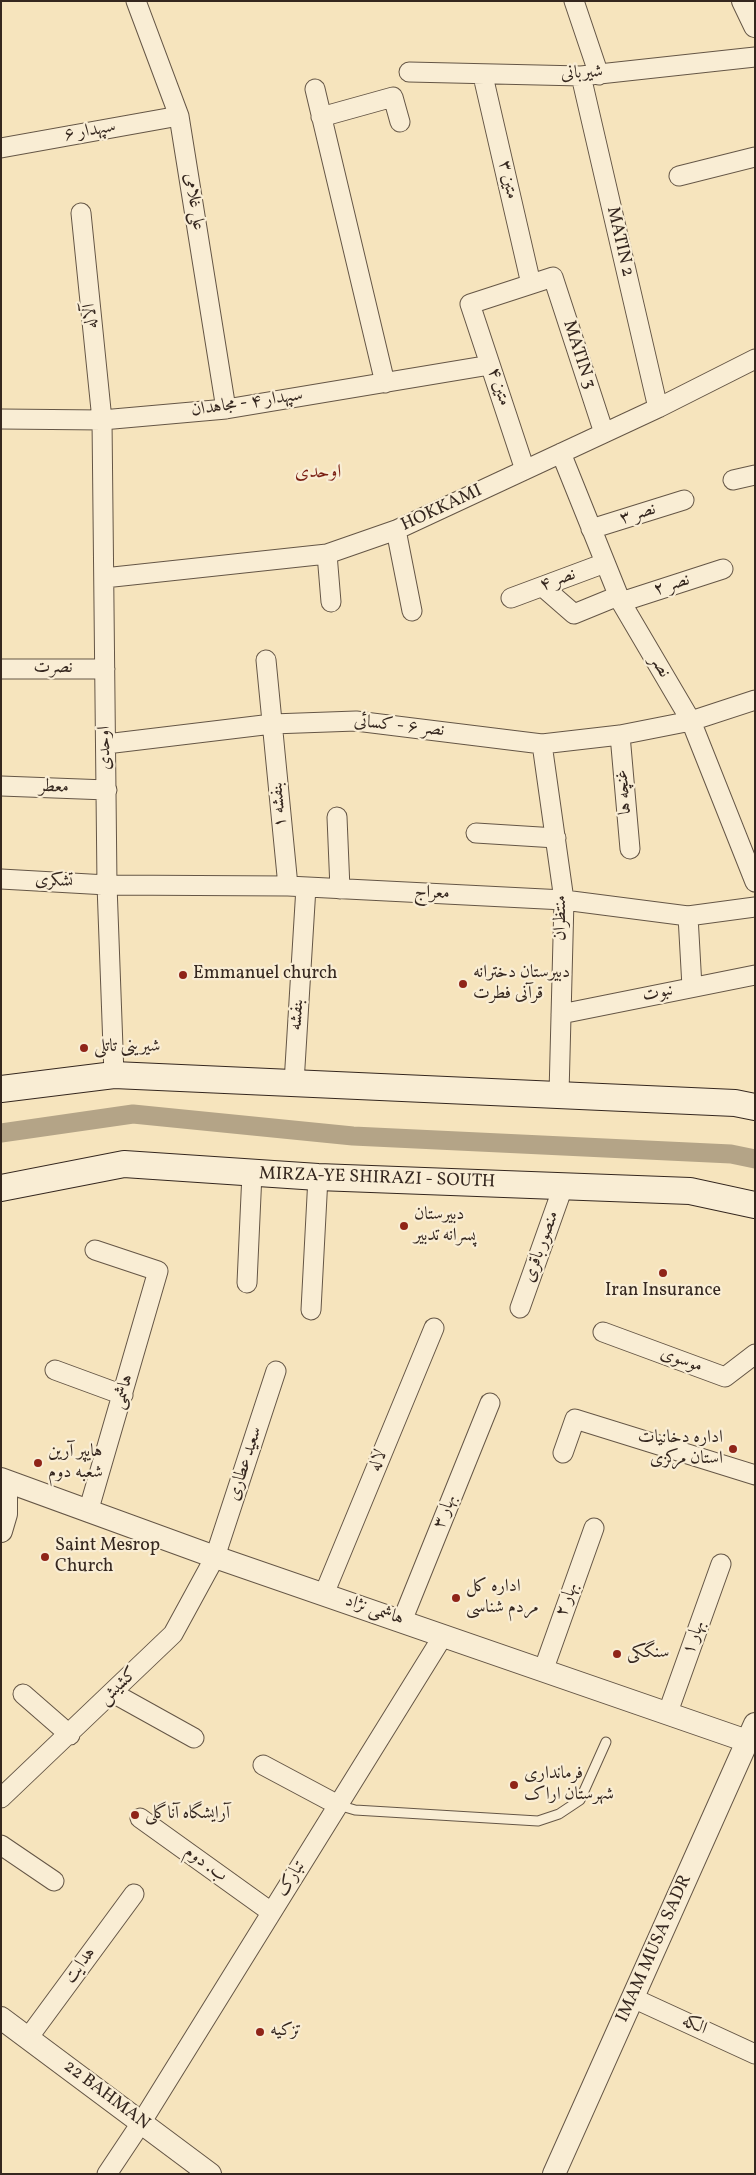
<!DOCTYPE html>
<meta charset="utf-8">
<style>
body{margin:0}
#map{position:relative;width:756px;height:2175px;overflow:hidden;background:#f6e4bd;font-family:Vollkorn,serif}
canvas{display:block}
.frame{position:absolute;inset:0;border:2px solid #35271f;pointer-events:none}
</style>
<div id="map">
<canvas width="756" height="2175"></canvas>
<div class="frame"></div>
</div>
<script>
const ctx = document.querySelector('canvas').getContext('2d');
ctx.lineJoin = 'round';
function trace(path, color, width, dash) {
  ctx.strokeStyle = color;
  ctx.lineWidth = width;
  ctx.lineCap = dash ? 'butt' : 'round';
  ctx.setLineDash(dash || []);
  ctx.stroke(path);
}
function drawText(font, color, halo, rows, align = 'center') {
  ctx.font = font + ' Vollkorn,Amiri,serif';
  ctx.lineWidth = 4.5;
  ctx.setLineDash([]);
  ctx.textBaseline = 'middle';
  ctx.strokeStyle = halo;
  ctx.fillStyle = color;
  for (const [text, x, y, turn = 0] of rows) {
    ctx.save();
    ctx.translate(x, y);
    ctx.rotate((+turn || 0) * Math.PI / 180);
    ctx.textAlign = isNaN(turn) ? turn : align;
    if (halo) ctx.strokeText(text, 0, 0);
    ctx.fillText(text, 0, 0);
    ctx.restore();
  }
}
trace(new Path2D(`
 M1 1133 133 1114 353 1136 731 1154 755 1159`), '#b4a487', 19);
const service = new Path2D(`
 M338 1805 355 1810 538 1821 559 1814 580 1800 606 1742`);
const minor = new Path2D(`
 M136 1 179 116 226 409
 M574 1 599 75
 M409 72 581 76 755 57
 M483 76 531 284
 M581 76 658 408
 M315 89 385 383
 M321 117 393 97 400 122
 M1 148 179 116
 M679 176 755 157
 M81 213 102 420 107 885 114 1075
 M1 419 102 420 226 409 490 365
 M561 453 621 602 691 721 755 882
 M525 470 470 304 553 277 604 433
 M733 480 755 475
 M591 529 684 500
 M396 530 412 611
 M327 554 331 602
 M104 578 327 554 396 530 658 408 755 359
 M543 587 574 614 618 596
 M511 598 605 563
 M621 602 723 569
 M266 660 288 886
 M1 669H105
 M620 735 630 849
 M106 744 272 724 356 721 542 744 620 735 691 721 755 700
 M542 744 564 900 559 1094
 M1 786 107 790
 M337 817 340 889
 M476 833 556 838
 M1 879 107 885 288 886 564 900 688 916 755 907
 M688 916 692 987
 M561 1014 755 975
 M294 1083 306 887
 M247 1283 252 1173
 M520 1308 563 1187
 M311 1310 318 1177
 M603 1332 725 1377 755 1354
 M55 1370 123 1395
 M563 1453 575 1419 755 1475
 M88 1512 158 1271 95 1250
 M324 1594 434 1328
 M402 1621 490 1403
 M543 1671 594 1528
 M113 1693 194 1738
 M23 1694 70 1735
 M668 1712 721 1564
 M263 1765 338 1805
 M1 1798 173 1634 215 1557 276 1371
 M140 1818 271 1912
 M1 1845 54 1881
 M633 1998 755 2054
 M28 2038 134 1894
 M107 2174 141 2123 443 1636`);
const tertiary = new Path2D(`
 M743 1 755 26
 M1 1479 215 1557 747 1741
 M1 1531 6 1514V1482
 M1 2018 210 2174
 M554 2174 755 1724`);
const secondary = new Path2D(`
 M1 1089 114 1075 735 1103 755 1107
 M1 1188 124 1164 318 1177 690 1191 755 1205`);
trace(service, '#655646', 11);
trace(minor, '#655646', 21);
trace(tertiary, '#655646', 24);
trace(secondary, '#35271f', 28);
trace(service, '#f9edd4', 9);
trace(minor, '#f9edd4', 19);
trace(tertiary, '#f9edd4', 22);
trace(secondary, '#f9edd4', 26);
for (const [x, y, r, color] of [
 [183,975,5,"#8f2418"],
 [463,984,5,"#8f2418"],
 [84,1048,5,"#8f2418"],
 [404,1226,5,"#8f2418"],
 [663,1273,5,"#8f2418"],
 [733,1449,5,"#8f2418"],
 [38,1463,5,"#8f2418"],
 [45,1557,5,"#8f2418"],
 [456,1598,5,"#8f2418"],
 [617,1654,5,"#8f2418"],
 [514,1785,5,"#8f2418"],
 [135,1815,5,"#8f2418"],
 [260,2032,5,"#8f2418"]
]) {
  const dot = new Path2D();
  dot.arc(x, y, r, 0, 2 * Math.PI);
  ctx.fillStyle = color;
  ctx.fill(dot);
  trace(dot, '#f9edd4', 2);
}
drawText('18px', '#35271f', '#f9edd4', [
 ["شیربانی",582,74,-3],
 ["سپهدار ۶",90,132,-10],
 ["متین ۳",507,180,77],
 ["علی غلامی",193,202,81],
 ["MATIN 2",619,242,77],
 ["آلاله",92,316,-96],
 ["MATIN 3",578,355,72],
 ["متین ۴",498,387,72],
 ["سپهدار ۴ - مجاهدان",247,404,-8],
 ["HOKKAMI",442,509,-25],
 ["نصر ۳",638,515,-17],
 ["نصر ۴",558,581,-20],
 ["نصر ۲",672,586,-18],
 ["نصر",659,667,59],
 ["نصرت",53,669],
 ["نصر ۶ - کسائی",399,727,6],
 ["اوحدی",106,748,-91],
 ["معطر",54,788,2],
 ["غنچه ها",625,792,-95],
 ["بنفشه ۱",280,805,-95],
 ["تشکری",54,882,3],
 ["معراج",432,894,3],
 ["منتظران",562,918,-90],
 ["نبوت",658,994,-12],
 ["بنفشه",298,1015,-86],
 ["MIRZA-YE SHIRAZI - SOUTH",377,1179,2],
 ["منصور باقری",542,1247,-70],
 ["موسوی",681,1361,20],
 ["هاشمی",124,1392,-74],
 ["لاله",379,1461,-68],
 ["سعید عطاری",246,1464,-72],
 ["بهار ۳",446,1512,-68],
 ["بهار ۲",568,1600,-70],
 ["هاشمی نژاد",374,1611,19],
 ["بهار ۱",695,1638,-70],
 ["کشیش",119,1687,-44],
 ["ب. دوم",205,1865,36],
 ["تبارک",292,1879,-58],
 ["IMAM MUSA SADR",655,1949,-66],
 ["هدایت",81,1966,-54],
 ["الکه",694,2026,24],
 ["22 BAHMAN",106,2096,37]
]);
drawText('18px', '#35271f', '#f9edd4', [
 ["دبیرستان دخترانه",473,974],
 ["قرآنی فطرت",473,995],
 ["Emmanuel church",193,975],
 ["شیرینی تاتلی",94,1048],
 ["دبیرستان",414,1216],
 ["پسرانه تدبیر",414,1237],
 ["Iran Insurance",663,1292,"center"],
 ["اداره دخانیات",723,1439,"right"],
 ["استان مرکزی",723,1460,"right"],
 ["هایپر آرین",48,1453],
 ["شعبه دوم",48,1474],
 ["Saint Mesrop",55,1547],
 ["Church",55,1568],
 ["اداره کل",466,1588],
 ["مردم شناسی",466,1609],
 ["سنگکی",627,1654],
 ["فرمانداری",524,1775],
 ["شهرستان اراک",524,1796],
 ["آرایشگاه آناگلی",145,1815],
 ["تزکیه",270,2032]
], 'left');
drawText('19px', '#7a1f14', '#f9edd4', [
 ["اوحدی",318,474]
]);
</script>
